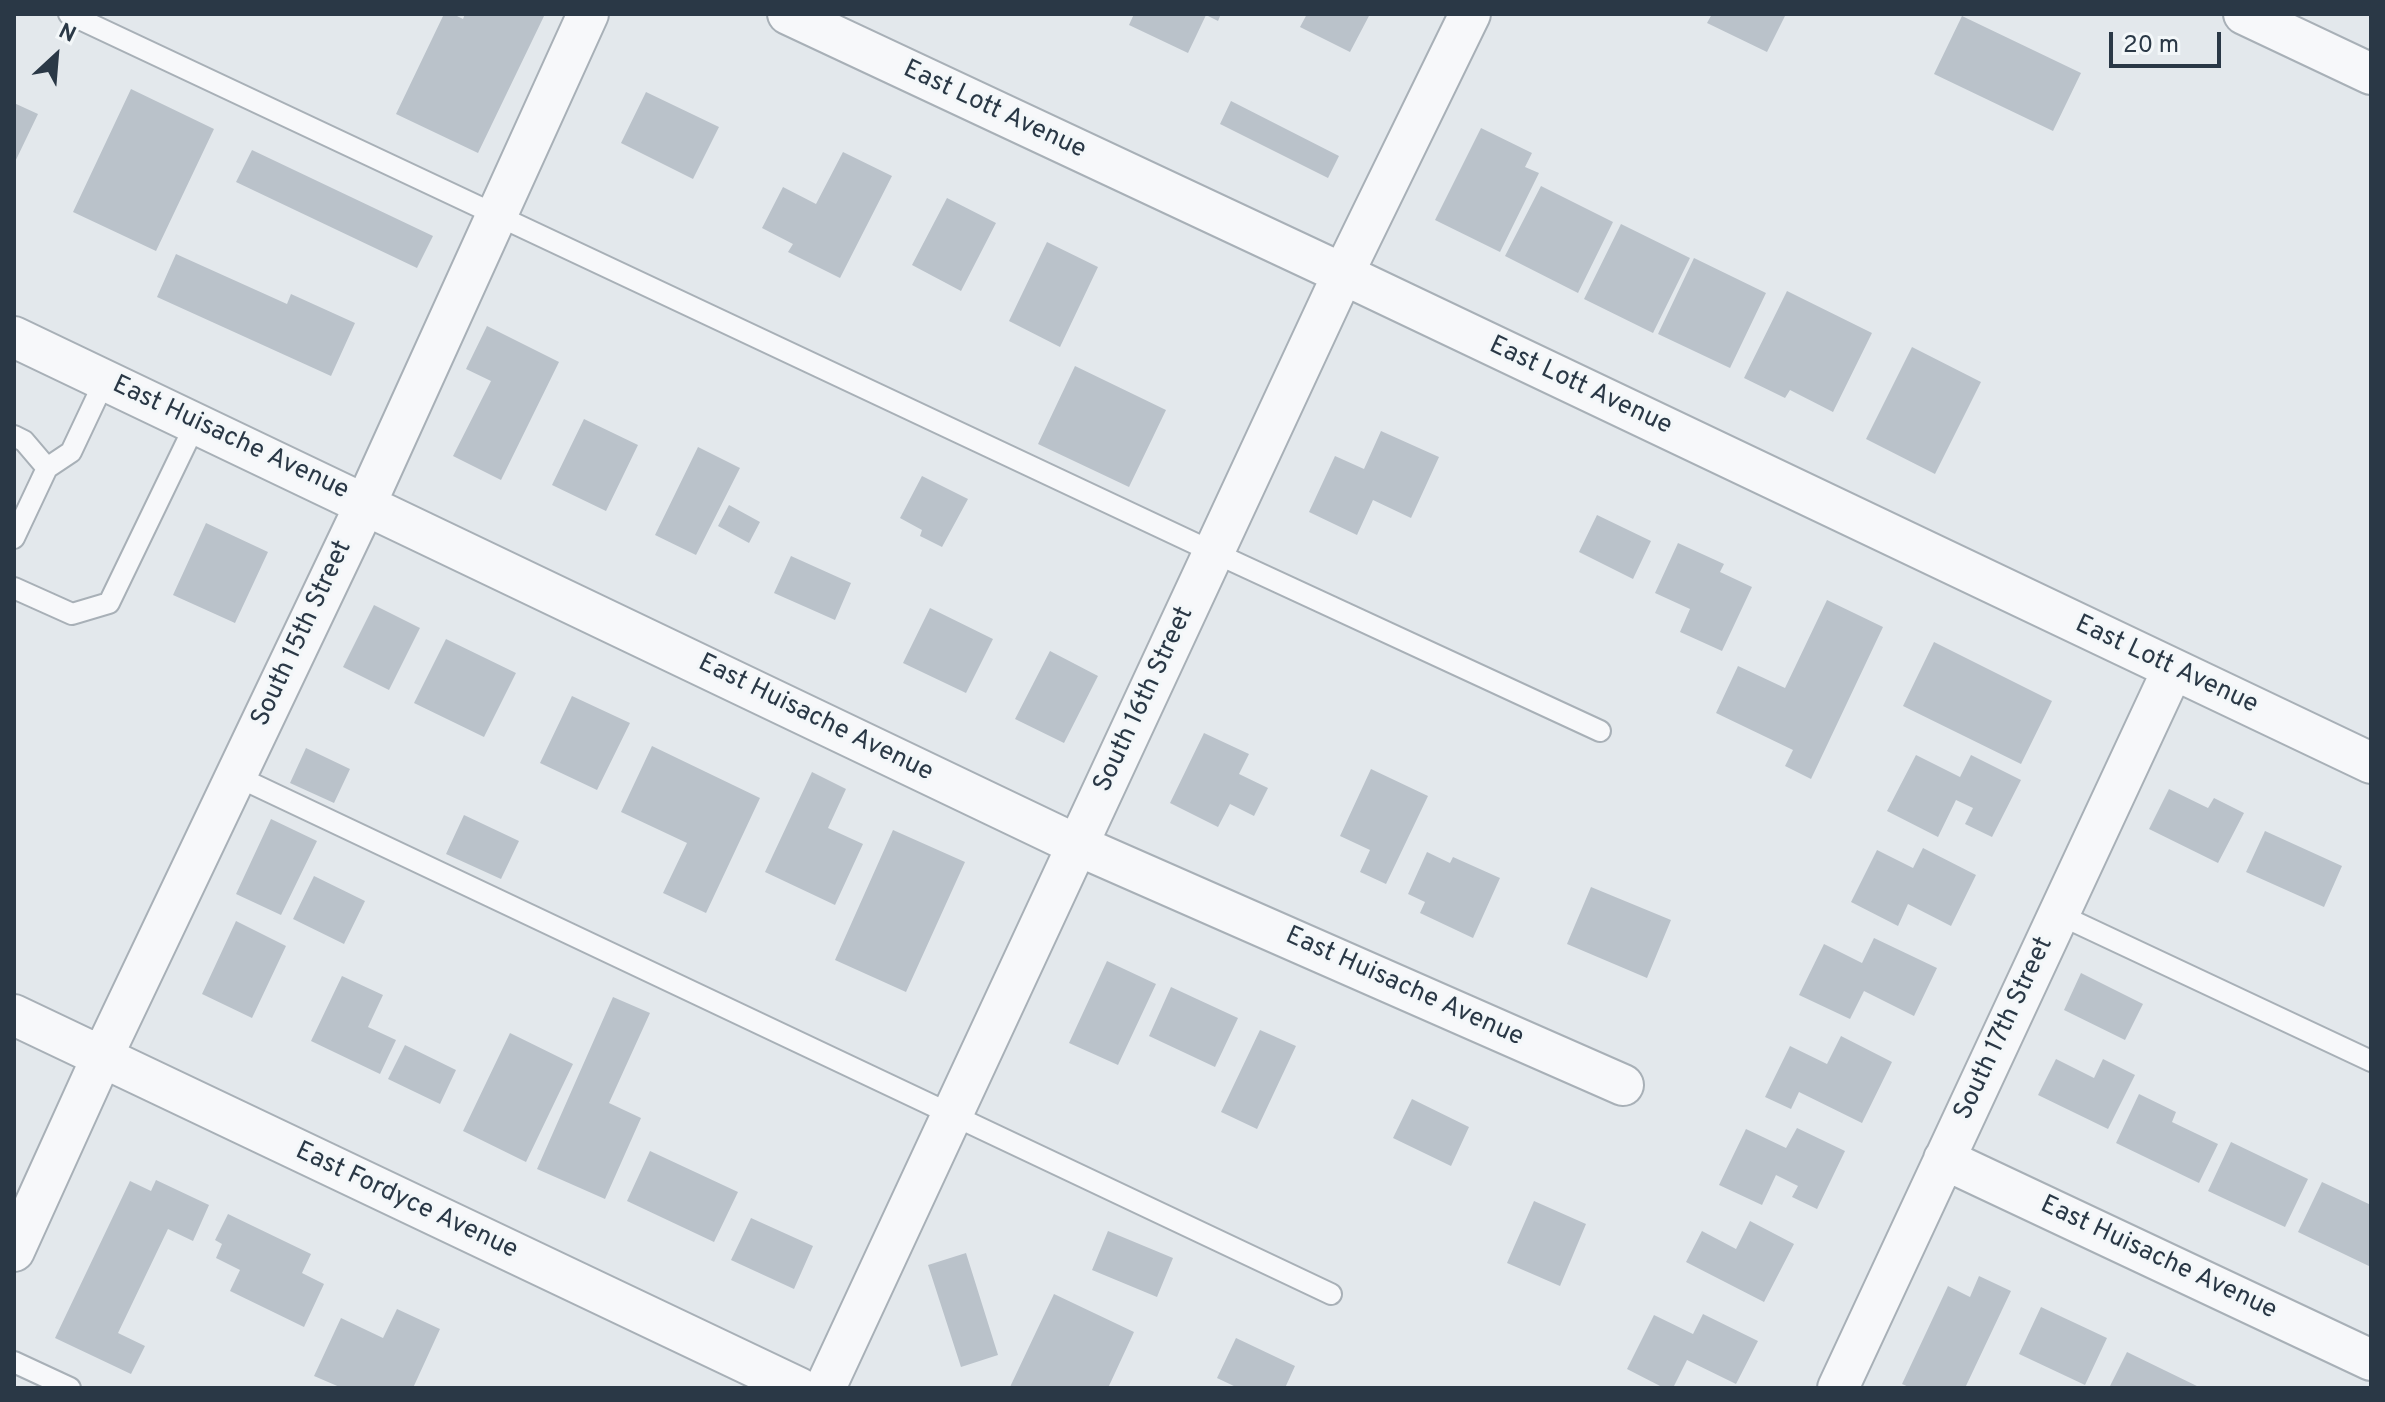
<!DOCTYPE html>
<style>
body{margin:0}
#map{position:relative;width:2385px;height:1402px;overflow:hidden;background:#e3e8ec;font-family:Overpass,sans-serif}
canvas{display:block}
.frame{position:absolute;inset:0;border:16px solid #2a3846;pointer-events:none}
.north{position:absolute;left:16px;top:16px;width:80px;height:80px;-webkit-text-stroke:6px #f3f7f9;paint-order:stroke;rotate:26deg;font-size:22px;font-weight:700;line-height:32px;text-align:center;color:#2a3846}
.north::after{content:'';display:block;margin:auto;width:28px;height:36px;background:#2a3846;clip-path:polygon(50% 0,100% 100%,50% 72%,0 100%)}
.scale{position:absolute;left:2109px;top:32px;width:112px;height:36px;box-sizing:border-box;border:4px solid #2a3846;border-top:0;padding-left:10px;font-size:24px;line-height:28px;white-space:nowrap;color:#2a3846;-webkit-text-stroke:6px #f3f7f9;paint-order:stroke}
</style>
<div id="map">
<canvas width="2385" height="1402"></canvas>
<div class="frame"></div>
<div class="north">N</div>
<div class="scale">20 m</div>
</div>
<script>
const ctx = document.querySelector('canvas').getContext('2d');
ctx.lineJoin = 'round';
function paint(path, color) {
  ctx.fillStyle = color;
  ctx.fill(path, 'evenodd');
}
function trace(path, color, width, dash) {
  ctx.strokeStyle = color;
  ctx.lineWidth = width;
  ctx.lineCap = dash ? 'butt' : 'round';
  ctx.setLineDash(dash || []);
  ctx.stroke(path);
}
function drawText(font, color, halo, rows, align = 'center') {
  ctx.font = font + ' Overpass,sans-serif';
  ctx.lineWidth = 6;
  ctx.setLineDash([]);
  ctx.textBaseline = 'middle';
  ctx.strokeStyle = halo;
  ctx.fillStyle = color;
  for (const [text, x, y, turn = 0] of rows) {
    ctx.save();
    ctx.translate(x, y);
    ctx.rotate((+turn || 0) * Math.PI / 180);
    ctx.textAlign = isNaN(turn) ? turn : align;
    if (halo) ctx.strokeText(text, 0, 0);
    ctx.fillText(text, 0, 0);
    ctx.restore();
  }
}
paint(new Path2D(`
 M444 14H453L463 19 465 14H545L478 153 396 114Z
 M1134 14H1221L1218 21 1206 15 1188 53 1129 25Z
 M1307 14H1370L1350 52 1300 27Z
 M1712 14H1786L1767 52 1707 23Z
 M1962 16 2081 73 2053 131 1934 74Z
 M131 89 214 129 156 251 73 212Z
 M646 92 719 127 693 179 621 143Z
 M1231 101 1339 156 1328 178 1220 124Z
 M14 103 38 114 14 164Z
 M1481 128 1532 153 1525 167 1539 173 1500 252 1435 220Z
 M252 150 433 236 417 268 236 182Z
 M843 152 892 176 840 278 788 252 793 244 762 228 783 187 816 204Z
 M1541 186 1613 222 1578 293 1505 256Z
 M947 198 996 223 961 291 912 265Z
 M1621 224 1690 258 1653 333 1584 299Z
 M1047 242 1098 267 1060 347 1009 321Z
 M176 254 287 304 291 294 355 323 331 376 157 297Z
 M1694 258 1766 293 1730 368 1658 334Z
 M1787 291 1872 333 1833 412 1790 390 1785 398 1744 378Z
 M487 326 559 362 501 480 453 456 491 381 466 369Z
 M1912 347 1981 382 1935 474 1866 439Z
 M1075 366 1166 410 1129 487 1038 444Z
 M584 419 638 445 606 511 552 485Z
 M1381 431 1439 457 1411 518 1373 500 1357 535 1309 512 1335 456 1364 469Z
 M698 447 740 468 696 555 655 535Z
 M922 476 968 499 942 547 920 536 922 530 900 518Z
 M729 505 760 522 749 543 718 526Z
 M1597 515 1651 541 1633 579 1579 552Z
 M206 523 268 552 235 623 173 595Z
 M1678 543 1724 564 1720 572 1752 587 1722 651 1680 632 1690 609 1655 593Z
 M791 556 851 583 835 620 774 593Z
 M1827 600 1883 627 1811 779 1785 766 1793 750 1716 713 1738 666 1785 688Z
 M374 605 420 628 389 690 343 667Z
 M930 608 993 639 966 693 903 663Z
 M446 639 516 673 484 737 414 703Z
 M1934 642 2052 701 2021 764 1903 706Z
 M1050 651 1098 676 1064 743 1015 719Z
 M572 696 630 723 597 790 540 763Z
 M1204 733 1249 754 1239 774 1268 788 1254 816 1230 804 1218 827 1170 803Z
 M652 746 760 798 706 913 663 893 687 843 621 812Z
 M306 748 350 769 334 803 290 783Z
 M1916 755 1960 777 1971 755 2021 780 1992 837 1965 824 1973 808 1956 800 1938 837 1887 811Z
 M1371 769 1428 796 1386 884 1360 872 1370 850 1340 836Z
 M812 772 846 789 828 828 863 844 835 905 765 872Z
 M2169 789 2208 808 2214 798 2244 813 2218 863 2149 829Z
 M464 815 519 841 501 879 446 854Z
 M271 819 317 841 281 915 236 894Z
 M893 830 965 862 906 992 835 960Z
 M2265 831 2342 866 2324 907 2246 872Z
 M1923 848 1976 875 1951 926 1908 904 1898 926 1851 902 1877 850 1913 868Z
 M1427 852 1450 863 1453 857 1500 878 1473 938 1420 913 1425 902 1408 894Z
 M314 876 365 901 344 944 293 919Z
 M1591 887 1671 920 1647 978 1567 944Z
 M236 921 286 946 252 1018 202 994Z
 M1874 938 1937 968 1914 1016 1864 991 1850 1019 1799 995 1824 944 1862 963Z
 M1107 961 1156 984 1118 1065 1069 1043Z
 M2081 973 2143 1004 2125 1040 2064 1010Z
 M342 976 383 995 368 1027 396 1040 380 1074 311 1041Z
 M1171 987 1238 1018 1215 1067 1149 1036Z
 M613 997 650 1013 609 1103 641 1118 605 1199 537 1169Z
 M1260 1030 1296 1046 1257 1129 1221 1112Z
 M510 1033 573 1064 526 1162 463 1131Z
 M1841 1036 1892 1062 1862 1123 1799 1092 1791 1109 1765 1097 1790 1046 1827 1064Z
 M405 1045 456 1070 440 1104 388 1079Z
 M2056 1059 2094 1078 2103 1059 2135 1075 2108 1129 2038 1095Z
 M2139 1094 2176 1112 2172 1122 2218 1144 2199 1183 2116 1143Z
 M1412 1099 1469 1127 1451 1166 1393 1138Z
 M1797 1128 1845 1151 1817 1209 1792 1197 1798 1186 1776 1175 1762 1205 1719 1185 1746 1129 1786 1148Z
 M2231 1142 2308 1179 2285 1227 2208 1191Z
 M650 1151 738 1192 714 1242 627 1201Z
 M156 1180 209 1205 193 1241 168 1229 118 1333 145 1346 131 1374 55 1338 130 1181 151 1191Z
 M2322 1182 2371 1205V1267L2298 1232Z
 M1534 1201 1586 1224 1560 1286 1507 1263Z
 M228 1214 311 1254 302 1273 324 1284 304 1327 230 1291 240 1270 216 1258 222 1244 215 1240Z
 M751 1218 813 1246 794 1289 731 1260Z
 M1750 1221 1794 1244 1764 1302 1686 1262 1702 1231 1736 1249Z
 M1108 1231 1173 1258 1157 1297 1092 1270Z
 M966 1253 998 1355 961 1367 928 1265Z
 M1979 1276 2011 1291 1965 1388H1911L1902 1384 1948 1286 1970 1297Z
 M1054 1294 1134 1332 1108 1388 1010 1387Z
 M2041 1307 2107 1338 2085 1385 2019 1354Z
 M397 1309 440 1329 413 1388H342L314 1376 341 1318 383 1338Z
 M1703 1314 1758 1341 1736 1384 1687 1360 1673 1388H1664L1627 1369 1654 1315 1693 1334Z
 M1236 1338 1295 1366 1285 1388H1238L1217 1378Z
 M2127 1352 2201 1388H2109Z`), '#bac2ca');
const service = new Path2D(`
 M69 14 1213 552 1600 731
 M14 436 24 441 47 468 14 538
 M47 468 71 452 105 380
 M14 588 72 614 109 603 196 423
 M236 776 1331 1294
 M2058 914 2371 1061
 M14 1362 70 1388`);
const minor = new Path2D(`
 M788 14 1343 274 2371 763
 M2244 14 2371 74
 M14 337 1077 845 1623 1085
 M14 1015 799 1388
 M1944 1159 2371 1360
 M14 1251 102 1057 366 503 588 14
 M825 1388 1343 274 1470 14
 M1838 1388 2173 669`);
trace(service, '#a8b0b7', 24);
trace(minor, '#a8b0b7', 44);
trace(service, '#f7f8fa', 20);
trace(minor, '#f7f8fa', 40);
drawText('26px', '#2a3846', '#f3f7f9', [
 ["East Lott Avenue",994,111,25],
 ["East Lott Avenue",1580,387,25],
 ["East Huisache Avenue",230,439,25],
 ["South 15th Street",303,634,-65],
 ["East Lott Avenue",2166,666,25],
 ["South 16th Street",1145,700,-65],
 ["East Huisache Avenue",815,719,26],
 ["East Huisache Avenue",1404,988,24],
 ["South 17th Street",2005,1029,-65],
 ["East Fordyce Avenue",406,1202,25],
 ["East Huisache Avenue",2158,1259,25]
]);
</script>
